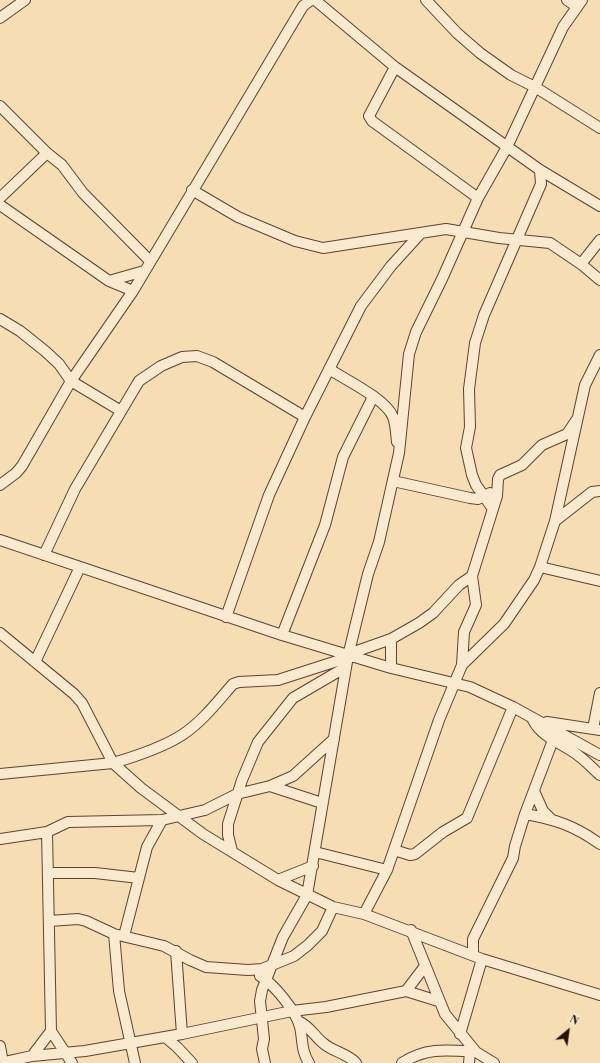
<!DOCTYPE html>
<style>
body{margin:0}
#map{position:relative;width:600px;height:1063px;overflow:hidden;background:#f6ddb4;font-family:"Libre Bodoni",serif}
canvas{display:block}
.north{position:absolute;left:548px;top:1011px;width:40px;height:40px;-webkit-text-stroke:3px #f9e9ce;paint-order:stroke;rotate:29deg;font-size:11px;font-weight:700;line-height:16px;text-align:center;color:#251107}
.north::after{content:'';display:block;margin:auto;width:14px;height:18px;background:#251107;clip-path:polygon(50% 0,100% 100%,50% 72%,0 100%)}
</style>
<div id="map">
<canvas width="600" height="1063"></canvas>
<div class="north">N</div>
</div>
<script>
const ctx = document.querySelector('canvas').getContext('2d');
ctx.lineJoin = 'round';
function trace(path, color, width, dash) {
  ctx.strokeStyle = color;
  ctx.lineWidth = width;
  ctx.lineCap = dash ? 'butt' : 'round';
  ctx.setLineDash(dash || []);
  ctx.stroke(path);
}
const street = new Path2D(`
 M315 0 395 67 540 170 600 206
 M426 0 457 33 480 53 511 75 535 87 600 128
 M567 0 576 6
 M0 18 25 0
 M395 67 369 116 372 121 478 198
 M0 106 47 153 62 165 83 193 150 261
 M192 190 238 217 295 241 323 248 446 229 499 238 550 243 581 264 600 280
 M0 198 47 153
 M0 205 109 281 133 291
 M581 264 600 240
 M109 281 144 271
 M0 319 20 331 45 351 59 364 71 381 121 411
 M329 369C346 380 386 399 393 417 396 425 396 434 397 442
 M393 481 470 498 478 499 490 493
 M0 485 16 473 22 466 71 381 133 291 303 6 311 0
 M493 509 476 485 472 475 466 448 470 427 469 389 475 343 484 315 541 184 540 170
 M555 521 592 492 600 491
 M0 540 282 635 391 668 470 687 513 707 600 755
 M44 555 75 489 139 381 161 366 182 357 197 356 213 362 305 417
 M540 567 600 581
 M226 617 269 495 305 417 361 306 391 266 421 233
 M0 633 74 694 82 703 113 763 141 788 203 834 278 880 333 907 364 914 482 959 600 995
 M282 635 325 525 343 457 373 397
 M391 639V668
 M352 657 357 651 391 639 419 623 433 613 459 585 472 576
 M35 662 80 567
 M462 665 504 624 534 580 540 567 555 521 585 385 600 355
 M533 720C542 738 564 744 579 756 587 762 593 769 600 775
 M547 722 600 730
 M593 729 600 693
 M0 774 113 763C137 756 162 748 182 735 202 722 218 701 233 684L239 682 278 680 337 661H347
 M270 786 322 803
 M534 791 543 811 550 818
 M525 814C555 819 575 826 600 844
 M47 832 51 1031 72 1063
 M0 839 47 832 68 822 162 820 205 810 237 794 270 786 293 776 334 739
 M394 850 410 855 415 854 443 832 467 818 513 707
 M232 851 228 835V824L242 780 258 742 293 698 346 667
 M315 852 387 870
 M48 873H95L139 878
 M278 880 313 866
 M364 914 387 870 439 720 462 665 464 632 476 605 472 576 497 496 498 479 500 475 522 465 542 445 567 434 577 419
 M49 921 78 919 86 921 114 934 164 946 190 960 206 967 248 970 262 969 294 956 308 945 322 931 333 907
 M411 930 445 1014 476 1052 494 1063
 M114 934 119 991 135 1063
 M124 936 147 847 162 820
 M176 951 182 1034
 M473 955V939L513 858 515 846 525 814 553 740
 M260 976C274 984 296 1011 300 1027 303 1040 301 1051 309 1063
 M406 991 425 966
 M298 1021C311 1027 313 1035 323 1043 333 1052 347 1053 356 1063
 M460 1034 482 959
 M165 1037 177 1047 192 1063
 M0 1046 3 1063
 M32 1056 51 1031
 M0 1063 32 1056 85 1051 182 1034 292 1011 326 1007 406 991 438 1001
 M265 1063 262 1049 264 1039 260 1001 262 990 283 937 307 895 348 656 368 574 379 542 399 453 409 354 416 332 442 279 478 198 507 147 563 27 582 0
 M402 1063C426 1047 448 1050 476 1052
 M469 1063 470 1052`);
trace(street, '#594432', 12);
trace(street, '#f9e9ce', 10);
</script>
